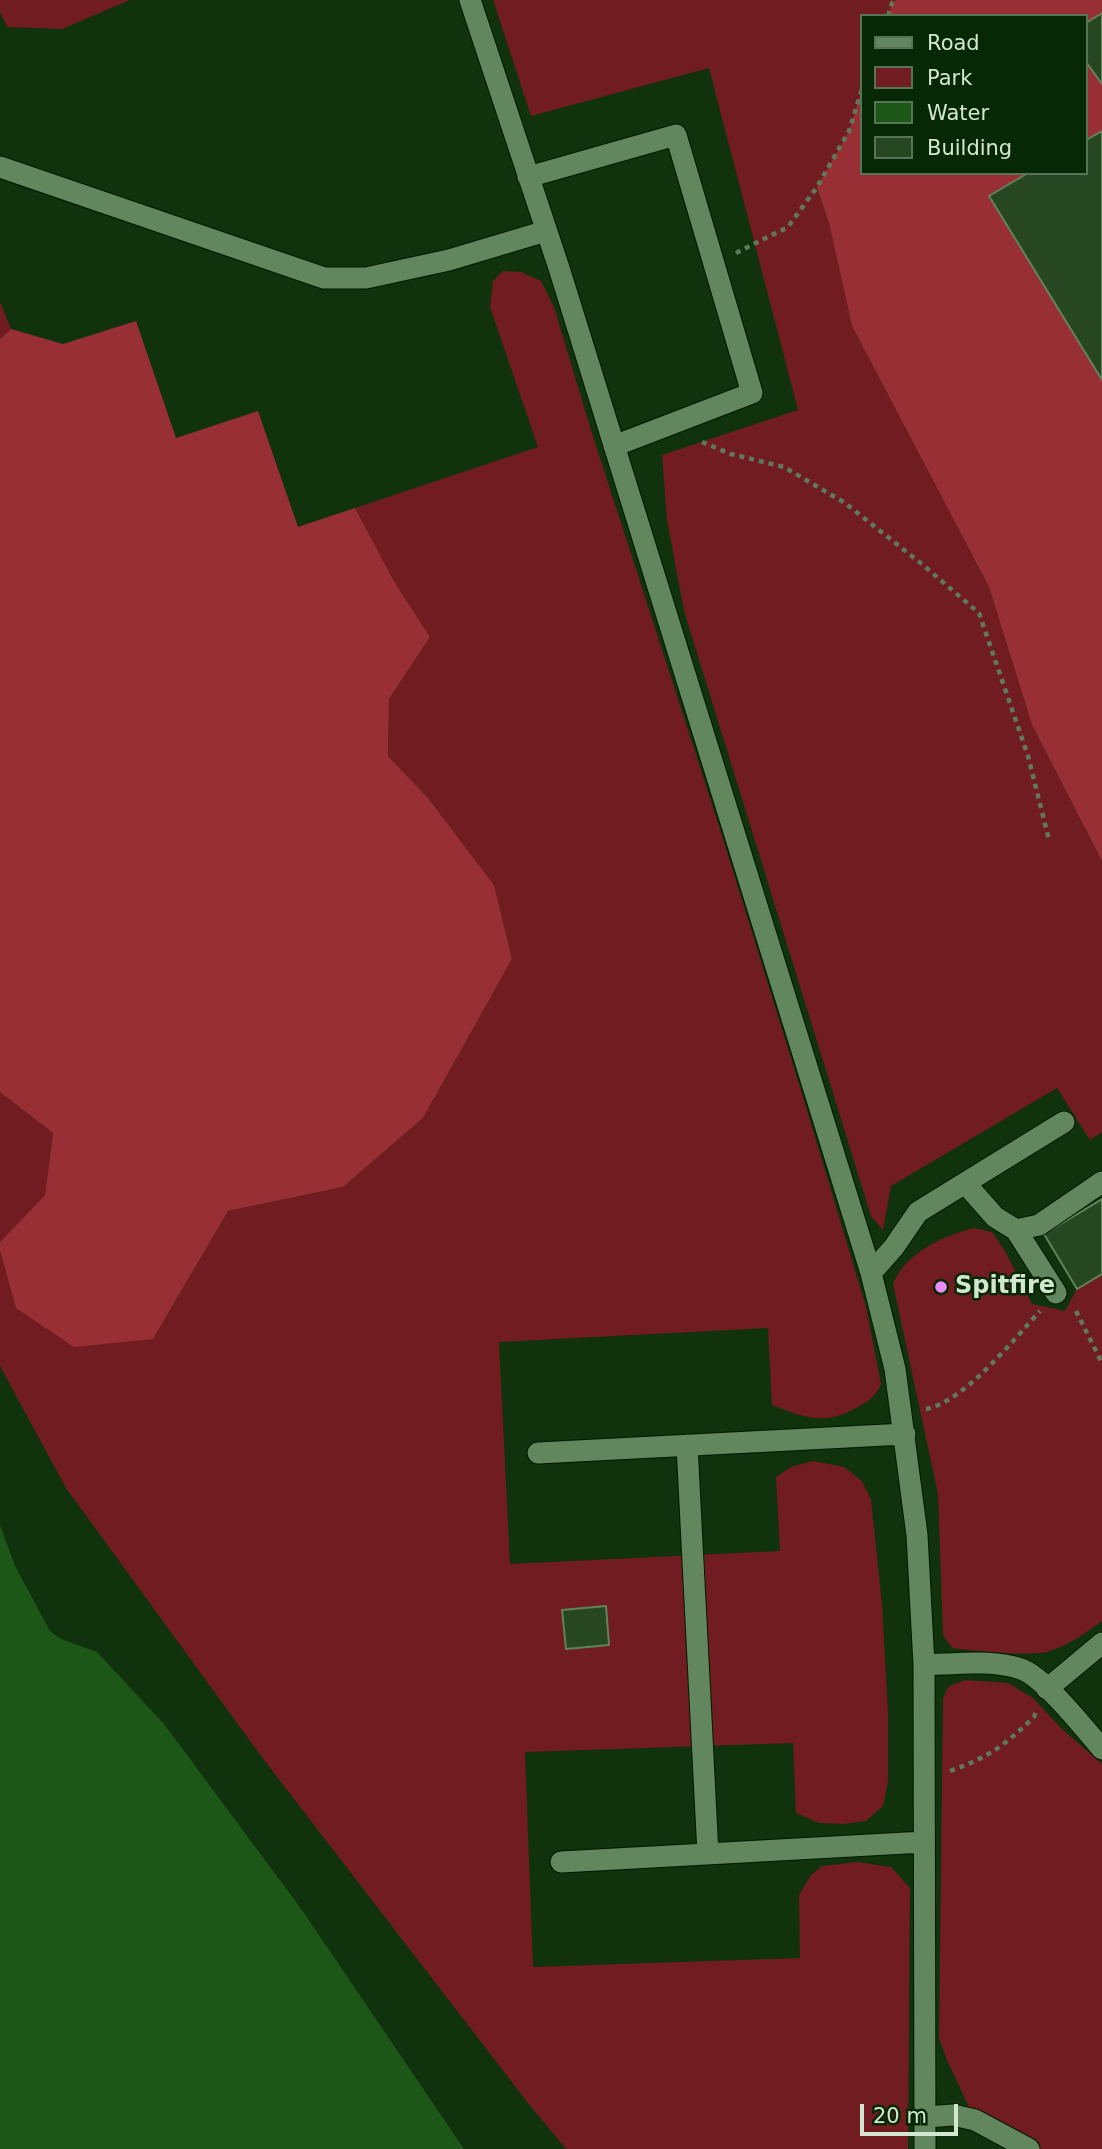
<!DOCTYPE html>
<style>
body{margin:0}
#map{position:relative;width:1102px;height:2149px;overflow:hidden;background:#10320d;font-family:"DejaVu Sans",sans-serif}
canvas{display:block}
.legend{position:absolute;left:860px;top:14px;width:228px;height:161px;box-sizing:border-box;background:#062804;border:2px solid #587456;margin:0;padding:9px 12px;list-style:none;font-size:21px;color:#d3e7d0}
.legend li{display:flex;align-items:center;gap:14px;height:35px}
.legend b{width:35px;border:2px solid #587456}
.scale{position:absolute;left:860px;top:2104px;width:98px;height:32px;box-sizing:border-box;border:4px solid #d3e7d0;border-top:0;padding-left:9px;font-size:21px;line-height:24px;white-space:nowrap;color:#d3e7d0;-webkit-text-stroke:5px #062804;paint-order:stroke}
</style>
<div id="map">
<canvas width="1102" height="2149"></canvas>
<ul class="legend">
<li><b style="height:9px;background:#62865d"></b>Road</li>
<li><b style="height:19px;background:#711c21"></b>Park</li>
<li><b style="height:19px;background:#1d5718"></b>Water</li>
<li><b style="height:19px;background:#264722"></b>Building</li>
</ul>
<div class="scale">20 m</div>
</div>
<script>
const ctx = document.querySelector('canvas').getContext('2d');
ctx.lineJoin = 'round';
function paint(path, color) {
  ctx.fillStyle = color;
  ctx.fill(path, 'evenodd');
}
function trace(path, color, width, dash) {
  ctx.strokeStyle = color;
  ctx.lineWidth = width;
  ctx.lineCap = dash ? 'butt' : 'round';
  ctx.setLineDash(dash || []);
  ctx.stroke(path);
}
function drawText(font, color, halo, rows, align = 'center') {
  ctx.font = font + ' "DejaVu Sans",sans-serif';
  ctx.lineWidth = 5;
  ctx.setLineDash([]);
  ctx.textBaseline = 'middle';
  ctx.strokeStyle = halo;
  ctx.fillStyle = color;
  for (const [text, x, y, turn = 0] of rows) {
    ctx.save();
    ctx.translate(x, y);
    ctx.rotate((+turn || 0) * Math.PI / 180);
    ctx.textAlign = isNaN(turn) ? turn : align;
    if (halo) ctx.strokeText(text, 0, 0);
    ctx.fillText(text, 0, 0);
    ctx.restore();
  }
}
paint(new Path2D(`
 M0 0H130L62 29 7 27 0 12Z
 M493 0H896L892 3 888 16H862V89L849 131 817 187 829 223 852 326 989 587 1032 725 1102 861V1132L1090 1140 1057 1088 891 1186 883 1230 871 1216 684 611 667 520 662 455 798 410 709 68 531 116Z
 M503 271 521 272 541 281 554 307 591 430 718 823 803 1097 866 1307 881 1384C876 1396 869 1401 858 1407 824 1426 806 1418 772 1405L768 1328 499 1342 510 1564 780 1551 776 1477 791 1467 813 1461 844 1467 862 1481 871 1500 882 1604 888 1713V1781L883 1806 866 1821 843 1824 819 1823 796 1813 793 1743 525 1752 533 1967 800 1958 799 1895 811 1875 822 1866 857 1862 891 1867 910 1888 908 2149H566L528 2103 261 1756 66 1488 0 1366V1251L16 1308 153 1339 228 1211 343 1187 423 1118 512 959 494 885 428 798 388 756 389 699 430 637 395 583 355 508 538 447 490 307 493 281Z
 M0 302 11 329 0 339Z
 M0 1092 53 1133 45 1195 0 1242Z
 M974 1228 992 1232 1005 1251 1032 1304 1065 1311 1077 1289 1102 1274V1621C1086 1633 1070 1644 1050 1651 1031 1657 974 1651 952 1648L943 1635 938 1494 893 1284C905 1253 943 1236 974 1228Z
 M965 1680 1008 1683 1033 1698 1062 1729 1102 1764V2149H1029L975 2120 947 2060 939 2038 943 1699 948 1687Z`), '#711c21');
paint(new Path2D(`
 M896 0H1102V21L1086 31V16H888L892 3Z
 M1086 34 1102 60V150L1086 159Z
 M862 89V173H1064L1102 363V861L1032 725 989 587 852 326 829 223 817 187 849 131Z
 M136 321 176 438 258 411 298 527 355 508 395 583 430 637 389 699 388 756 428 798 494 885 512 959 423 1118 343 1187 228 1211 153 1339 74 1347 16 1308 0 1251V1242L45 1195 53 1133 0 1092V339L11 329 63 344Z`), '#982f34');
paint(new Path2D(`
 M0 1525 15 1566 50 1631 61 1639 97 1652 164 1724 302 1910 464 2149H0Z`), '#1d5718');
const building = new Path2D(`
 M1102 13V84L1086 62V23Z
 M1102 131V380L989 196 1028 173H1086V140Z
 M1102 1199V1274L1077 1289 1044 1234Z
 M606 1606 609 1645 566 1649 562 1610Z`);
paint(building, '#264722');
trace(building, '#60835b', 2);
const minor = new Path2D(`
 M470 0 559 268 871 1273 895 1369 917 1535 924 1665 925 2149
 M0 167 324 278H366L449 260 546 231
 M528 177 676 135 752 393 614 446
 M965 1183 995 1217 1016 1230 1039 1225 1102 1182
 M1016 1230 1056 1293
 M871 1273 894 1247 918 1212 1064 1122
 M687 1445 708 1854
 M538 1453 905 1434
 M924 1665C955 1664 992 1659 1021 1669 1044 1677 1085 1729 1102 1749
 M1047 1689 1102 1643
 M561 1862 924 1842
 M926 2117 953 2115 975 2120 1029 2149`);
trace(minor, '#001900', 23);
trace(new Path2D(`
 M888 16 892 3 896 0
 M736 253 788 227 817 187 849 131 862 89
 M702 442 731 454 784 467 845 503 923 565 979 613 1028 756 1049 840
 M1076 1311 1102 1363
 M926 1409C964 1402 1014 1339 1040 1311
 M950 1771C989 1757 1004 1746 1034 1717L1036 1712`), '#5e7a5b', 4.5, [5, 5]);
trace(minor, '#62865d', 21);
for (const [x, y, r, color] of [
 [941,1287,7,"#ec8cfb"]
]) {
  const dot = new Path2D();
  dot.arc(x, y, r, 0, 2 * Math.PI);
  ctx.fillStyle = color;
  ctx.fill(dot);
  trace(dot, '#062804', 2.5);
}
drawText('bold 24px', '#d3e7d0', '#062804', [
 ["Spitfire",955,1287]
], 'left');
</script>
